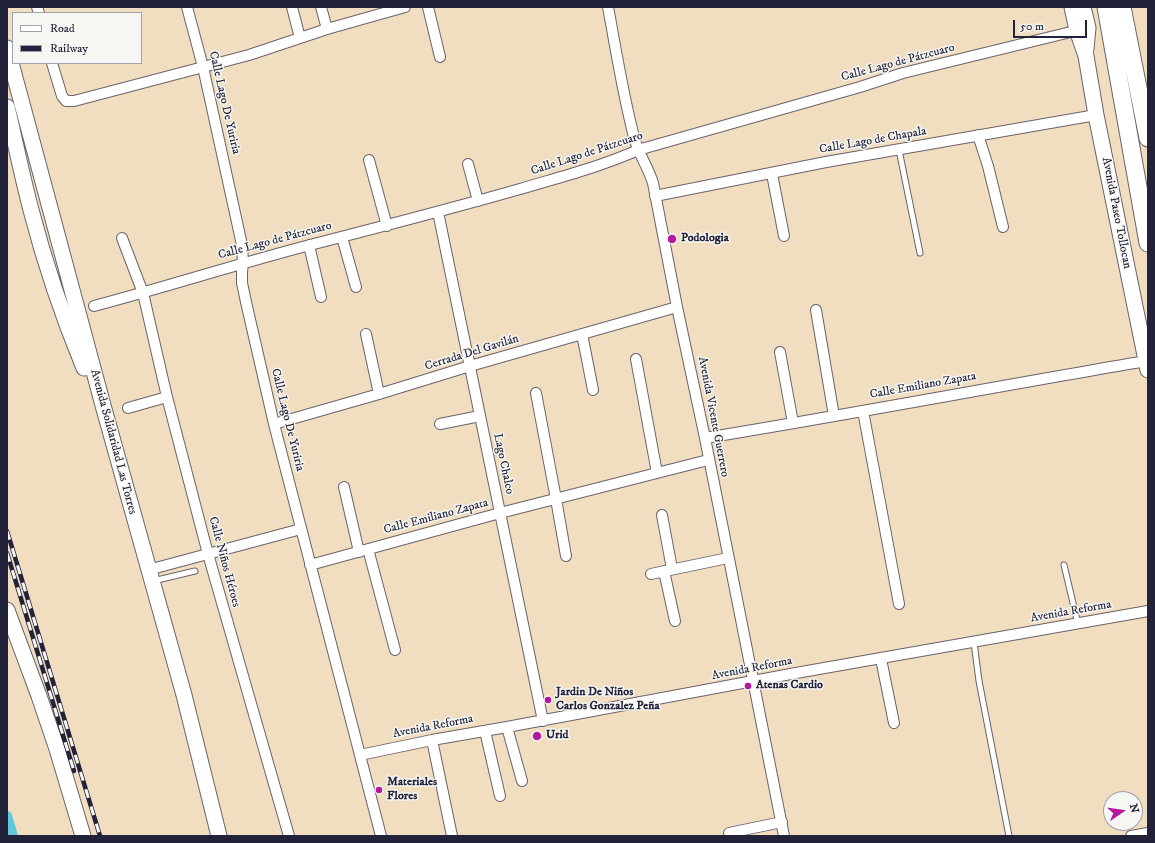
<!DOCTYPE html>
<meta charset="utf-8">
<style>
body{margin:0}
#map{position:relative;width:1155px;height:843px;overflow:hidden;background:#f1ddbf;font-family:"IM FELL DW Pica",serif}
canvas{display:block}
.frame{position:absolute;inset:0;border:8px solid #22223b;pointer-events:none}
.legend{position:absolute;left:12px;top:12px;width:130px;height:52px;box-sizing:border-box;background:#f6f6f2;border:1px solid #a1a1a9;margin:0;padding:5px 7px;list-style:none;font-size:12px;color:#22223b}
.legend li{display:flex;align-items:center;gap:8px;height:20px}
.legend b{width:20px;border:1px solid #a1a1a9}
.north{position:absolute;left:1103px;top:791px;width:40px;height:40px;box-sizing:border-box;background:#f6f6f2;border:1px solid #a1a1a9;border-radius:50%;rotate:77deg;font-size:11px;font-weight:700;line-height:16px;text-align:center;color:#22223b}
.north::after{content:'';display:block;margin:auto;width:14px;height:18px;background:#b5179e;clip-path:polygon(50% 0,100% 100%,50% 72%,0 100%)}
.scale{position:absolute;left:1013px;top:20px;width:74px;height:18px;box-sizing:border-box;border:2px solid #22223b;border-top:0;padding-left:5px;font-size:12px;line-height:14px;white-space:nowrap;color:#22223b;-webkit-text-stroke:3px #f6f6f2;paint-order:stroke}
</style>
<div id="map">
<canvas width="1155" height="843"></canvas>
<div class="frame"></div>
<ul class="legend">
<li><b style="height:5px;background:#fff"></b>Road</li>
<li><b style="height:5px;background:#22223b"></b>Railway</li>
</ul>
<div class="north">N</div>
<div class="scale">50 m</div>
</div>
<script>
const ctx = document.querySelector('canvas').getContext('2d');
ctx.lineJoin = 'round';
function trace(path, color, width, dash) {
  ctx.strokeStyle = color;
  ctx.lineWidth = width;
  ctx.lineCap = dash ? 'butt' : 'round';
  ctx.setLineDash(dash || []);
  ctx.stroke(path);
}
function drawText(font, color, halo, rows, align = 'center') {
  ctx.font = font + ' "IM FELL DW Pica",serif';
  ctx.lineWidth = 3;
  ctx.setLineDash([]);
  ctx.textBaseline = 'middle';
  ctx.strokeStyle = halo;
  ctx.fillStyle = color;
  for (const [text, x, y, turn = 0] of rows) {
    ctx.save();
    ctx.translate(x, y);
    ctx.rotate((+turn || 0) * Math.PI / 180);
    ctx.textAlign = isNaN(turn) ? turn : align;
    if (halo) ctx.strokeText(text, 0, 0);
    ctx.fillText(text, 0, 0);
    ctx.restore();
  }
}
trace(new Path2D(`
 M7 816 13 836`), '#60c7dc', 10);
const service = new Path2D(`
 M899 150 920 253
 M1064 565 1078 624
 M153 581 195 571
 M974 642 979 681 1009 836`);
const minor = new Path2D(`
 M37 7 39 13
 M187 7 203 67 242 245 243 263 242 272V283L246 302 274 424 381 836
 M292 7 300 38
 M321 7 327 29
 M428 7 440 57
 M608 7C616 50 623 95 634 137 638 153 648 167 653 183L677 307 705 438 784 836
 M52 63 62 96 66 101H74L249 55 327 29 405 7
 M978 135 988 166 1003 227
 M369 160 387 226
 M468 164 478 201
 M772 174 784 236
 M655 196 826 162 1096 115
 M438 212 543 721
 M342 237 356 287
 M122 238 143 293 167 397 208 554 289 836
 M309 245 321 297
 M94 306C166 287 237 264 310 245 380 227 450 209 520 189 560 177 600 167 638 150L860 87 903 73 1083 29
 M816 310 834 416
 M366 334 379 394
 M582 334 593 390
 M780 352 793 423
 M636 359 657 473
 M536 393 556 499 566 556
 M128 408 167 397
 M863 411 899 604
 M274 424 379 394 470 366 677 307
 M440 424 480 416
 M705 438C852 414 999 386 1146 361
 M344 487 359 552
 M662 515 672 569
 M368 549 395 650
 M310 565 500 513 708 460
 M148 570 301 529
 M664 571 675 621
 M651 574 728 558
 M881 659 894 723
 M507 727 522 781
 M485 731 500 796
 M432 740 452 836
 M360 755 432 740 507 727 796 673 1148 611
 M729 833 782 822
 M1131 836 1148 833`);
const secondary = new Path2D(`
 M1072 7 1077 30 1086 56 1096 115 1148 370
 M1083 7 1088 28 1086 49
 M7 48 104 409 184 695 219 836
 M7 107C15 141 22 176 31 210 45 264 63 317 84 368
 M7 610 39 696 57 749 83 836`);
const trunk = new Path2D(`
 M1106 7 1148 243
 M1122 7 1148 138`);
trace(service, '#6a6369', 7);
trace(minor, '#6a6369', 12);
trace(secondary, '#6a6369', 17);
trace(trunk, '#6a6369', 19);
trace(service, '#fff', 5);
trace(minor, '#fff', 10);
trace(secondary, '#fff', 15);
trace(trunk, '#fff', 17);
const rail = new Path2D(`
 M7 531 100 836
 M7 553 74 771`);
trace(rail, '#22223b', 4.5);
trace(rail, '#f6f6f2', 3, [9]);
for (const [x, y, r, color] of [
 [672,239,5,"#b5179e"],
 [748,686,4,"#b5179e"],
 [548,700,4,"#b5179e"],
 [537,736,5,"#b5179e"],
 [379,790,4,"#b5179e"]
]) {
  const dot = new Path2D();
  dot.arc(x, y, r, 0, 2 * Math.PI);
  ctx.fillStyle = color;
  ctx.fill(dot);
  trace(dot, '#f6f6f2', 1.5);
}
drawText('12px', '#22223b', '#f6f6f2', [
 ["Calle Lago de Pátzcuaro",898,63,-15],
 ["Calle Lago De Yuriria",224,103,77],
 ["Calle Lago de Chapala",873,141,-10],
 ["Calle Lago de Pátzcuaro",587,154,-18],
 ["Avenida Paseo Tollocan",1116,213,79],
 ["Calle Lago de Pátzcuaro",275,241,-15],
 ["Cerrada Del Gavilán",472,353,-17],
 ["Calle Emiliano Zapata",923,386,-10],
 ["Avenida Vicente Guerrero",713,417,79],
 ["Calle Lago De Yuriria",287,420,76],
 ["Avenida Solidaridad Las Torres",113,442,75],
 ["Lago Chalco",503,464,78],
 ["Calle Emiliano Zapata",436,517,-15],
 ["Calle Niños Héroes",224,562,75],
 ["Avenida Reforma",1071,612,-10],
 ["Avenida Reforma",752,669,-11],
 ["Avenida Reforma",433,727,-11]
]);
drawText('bold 12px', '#22223b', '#f6f6f2', [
 ["Podologia",681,239],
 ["Atenas Cardio",756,686],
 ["Jardin De Niños",556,693],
 ["Carlos Gonzalez Peña",556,707],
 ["Urid",546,736],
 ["Materiales",387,783],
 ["Flores",387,797]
], 'left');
</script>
